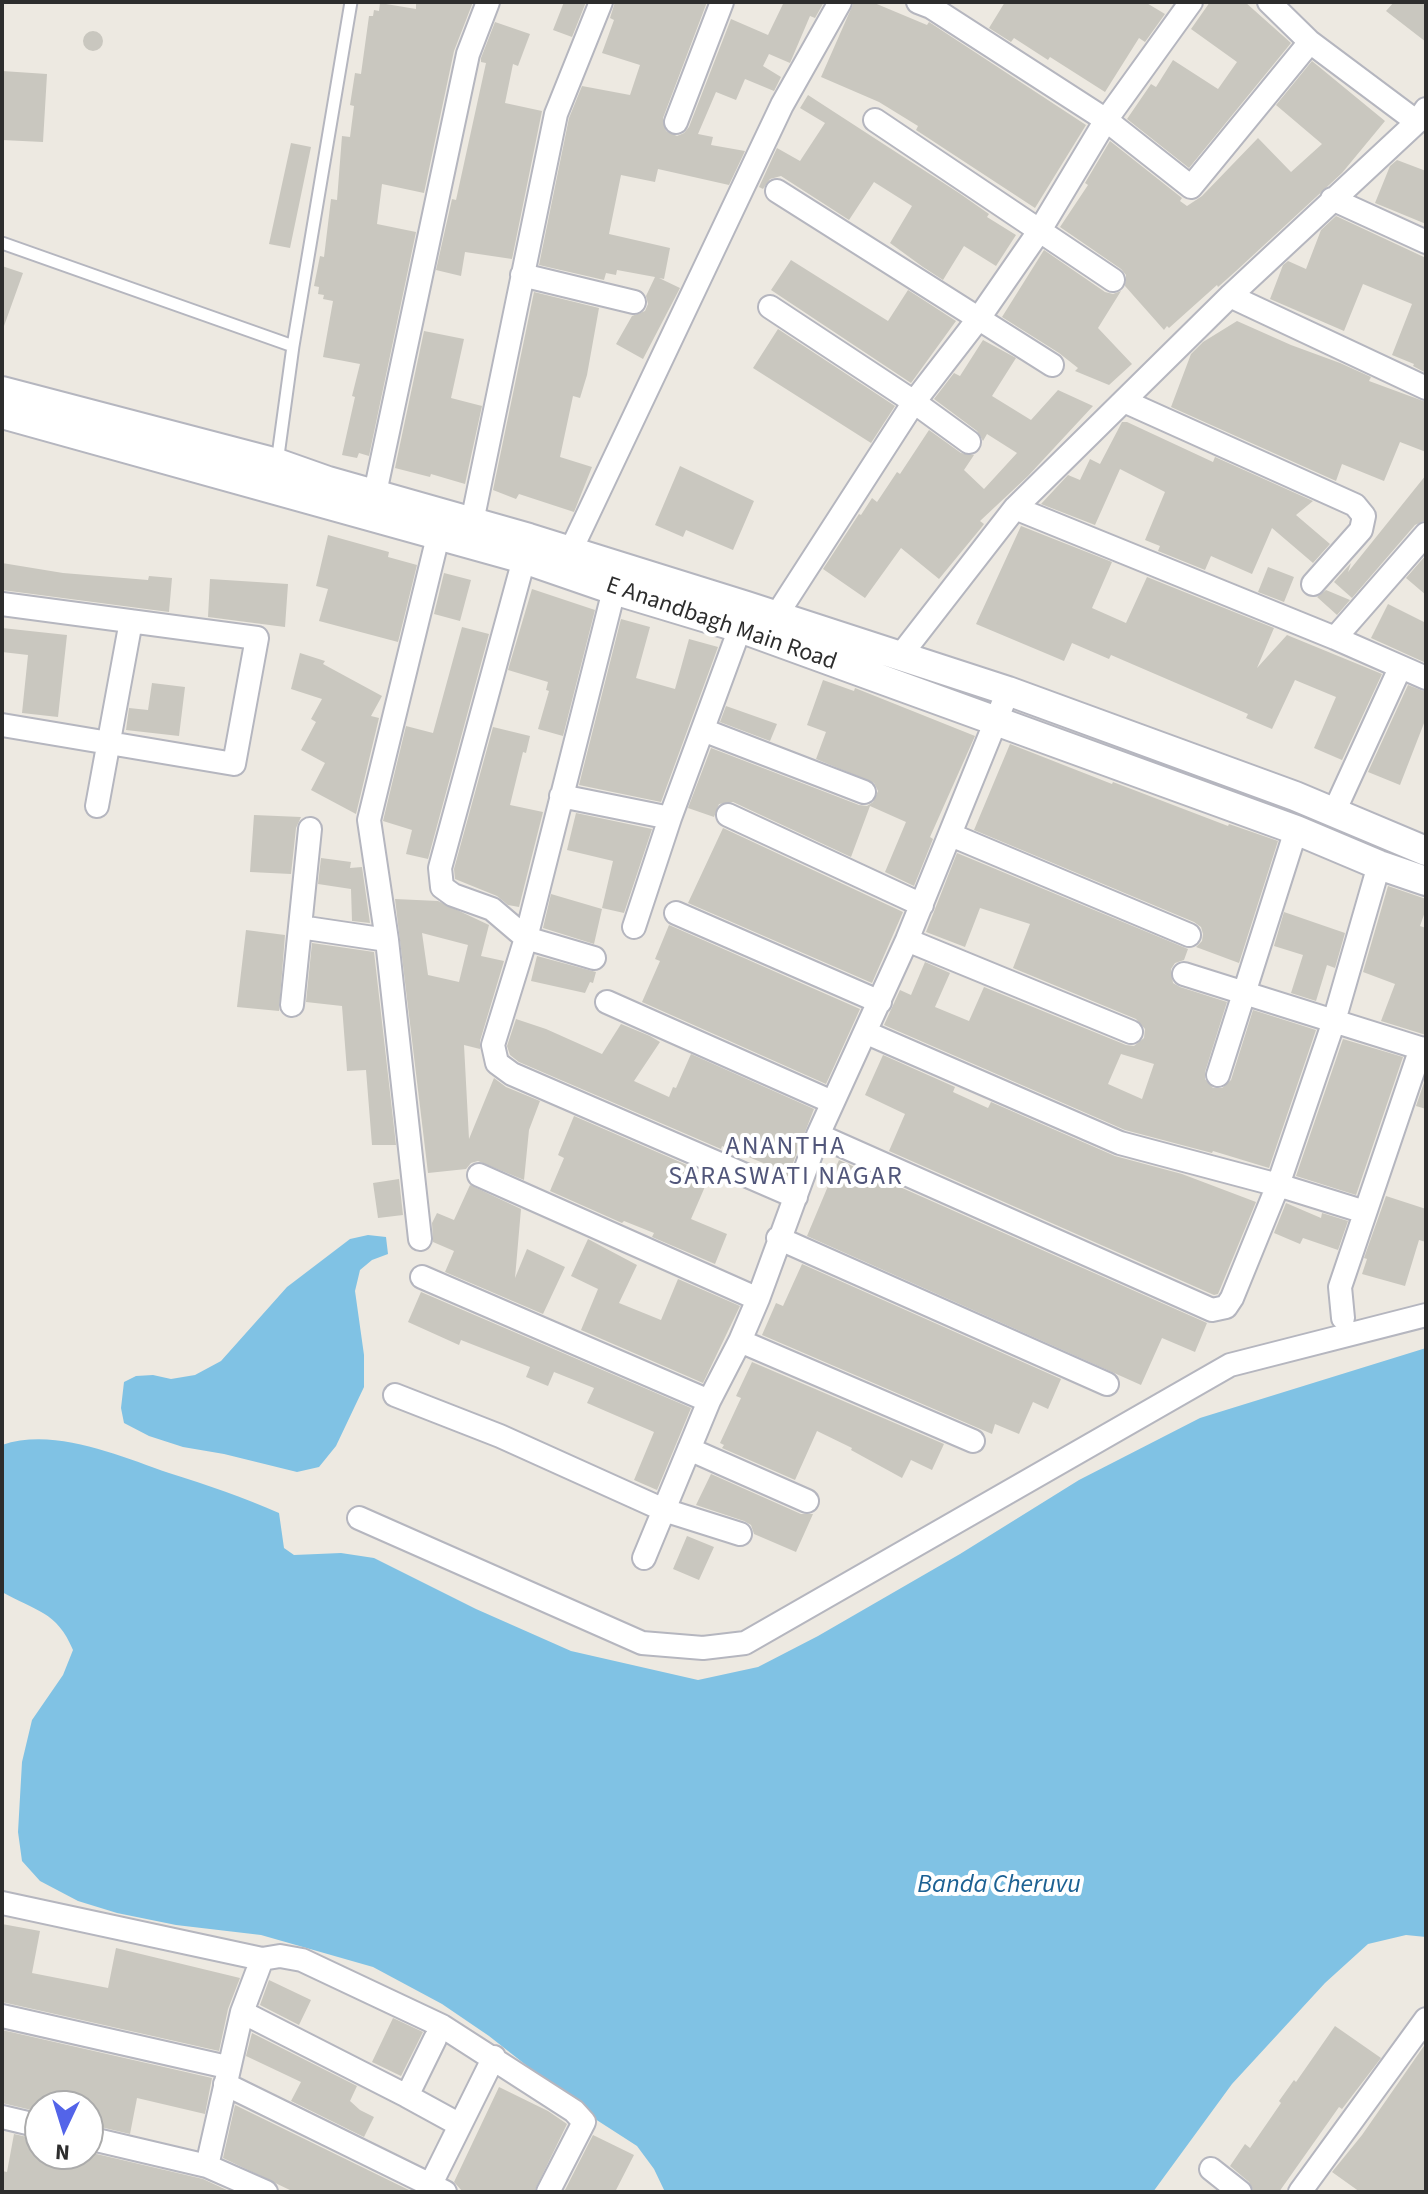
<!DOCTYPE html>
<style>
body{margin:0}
#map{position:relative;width:1428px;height:2194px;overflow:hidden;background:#ede9e1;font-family:"Source Sans 3",sans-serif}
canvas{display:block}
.frame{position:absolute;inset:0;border:4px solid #2d2d2d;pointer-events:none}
.north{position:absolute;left:24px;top:2090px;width:80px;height:80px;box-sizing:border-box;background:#fff;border:2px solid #ababab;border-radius:50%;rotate:184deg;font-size:22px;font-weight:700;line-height:32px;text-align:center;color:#2d2d2d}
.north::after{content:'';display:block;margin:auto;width:28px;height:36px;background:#5364e9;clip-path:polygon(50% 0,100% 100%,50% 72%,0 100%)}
</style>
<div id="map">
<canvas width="1428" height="2194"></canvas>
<div class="frame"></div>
<div class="north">N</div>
</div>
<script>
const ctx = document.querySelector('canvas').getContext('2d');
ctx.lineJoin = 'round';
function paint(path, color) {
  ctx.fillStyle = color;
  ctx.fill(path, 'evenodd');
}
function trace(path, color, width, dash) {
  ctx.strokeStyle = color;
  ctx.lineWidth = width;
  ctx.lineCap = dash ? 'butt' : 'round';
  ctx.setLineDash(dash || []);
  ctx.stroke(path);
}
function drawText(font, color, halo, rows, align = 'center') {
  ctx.font = font + ' "Source Sans 3",sans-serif';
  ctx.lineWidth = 8;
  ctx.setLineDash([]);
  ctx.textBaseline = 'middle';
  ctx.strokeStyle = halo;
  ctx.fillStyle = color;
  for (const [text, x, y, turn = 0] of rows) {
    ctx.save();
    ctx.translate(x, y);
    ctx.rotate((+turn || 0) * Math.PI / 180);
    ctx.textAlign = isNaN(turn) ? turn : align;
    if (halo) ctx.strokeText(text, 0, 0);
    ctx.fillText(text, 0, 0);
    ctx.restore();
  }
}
paint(new Path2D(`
 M368 1235 386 1237 388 1254 372 1260 360 1270 355 1291 364 1355V1387L336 1446 319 1467 297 1472 224 1454 183 1447 149 1436 124 1423 121 1408 124 1382 136 1376 153 1375 171 1379 195 1375 221 1361 287 1287 350 1239Z
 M1426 1348V1937L1406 1935 1368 1944 1325 1983 1232 2084 1153 2192H665L654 2169 637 2146 592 2117 489 2036 442 2004 373 1967 261 1935 176 1925 117 1913 78 1901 40 1881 22 1861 18 1832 22 1762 32 1720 63 1675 73 1650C57 1611 35 1611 2 1592V1445C55 1427 119 1456 169 1473 207 1485 243 1497 279 1513L284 1548 294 1555 341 1553 374 1558 476 1609 571 1651 698 1680 758 1667 818 1636 960 1554 1079 1480 1200 1418Z`), '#80c2e4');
paint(new Path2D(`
 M416 2H473L454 51 424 193 382 184 377 224 416 232 369 456 359 453 357 458 342 455 355 397 352 396 360 364 323 357 333 301 323 299 324 295 318 294 319 287 314 286 320 256 324 257 331 199 337 200 342 136 350 137 354 106 350 105 355 73 361 74 369 16H373L374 10 379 11 380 3 416 9Z
 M564 2H586L572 37 553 30Z
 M615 2H707L663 118 666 131 677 136 684 133 689 127 731 19 768 35 783 4 779 2H824L815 18 810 16 790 63 769 54 763 66 781 77 774 91 745 79 736 100 716 92 698 134 713 137 711 145 745 151 729 185 658 169 655 182 621 175 609 234 670 248 664 279 659 278 680 288 643 359 616 344 632 316 645 311 648 304 646 296 655 277 617 270 616 275 606 273 604 280 539 265 569 118 582 86 630 95 640 65 602 53 614 20 610 18Z
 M854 2H872L927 25 929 22 1086 125 1035 208 916 130 918 126 879 102 821 77Z
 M1005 2H1145L1165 14 1145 42 1139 38 1105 92 1050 57 1048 60 1014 38 1011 42 989 28Z
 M1210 2H1245L1291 43 1189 168 1127 119 1151 84 1156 87 1173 60 1218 89 1237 62 1191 29Z
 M1394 2H1426V42L1386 11Z
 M495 22 530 34 518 66 513 64 505 103 542 111 512 259 465 252 461 276 436 270 452 199 456 200 486 63 481 62V58Z
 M83 41a10 10 0 1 1 20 0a10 10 0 1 1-20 0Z
 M1312 61 1385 121 1342 173 1236 271 1218 287 1217 285 1169 328 1167 326 1164 330 1125 286 1126 275 1121 269 1060 227 1088 185 1085 183 1110 141 1182 198 1180 201 1187 206 1202 196 1258 138 1291 172 1322 144 1276 105Z
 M2 71 47 74 43 142 2 140Z
 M808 95 959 193 989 214 987 217 1016 235 996 266 964 246 943 280 923 267 890 243 912 206 874 182 849 220 781 176 770 179 763 189 759 187 777 148 800 161 825 123 800 108Z
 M291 143 311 147 290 248 269 244Z
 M1397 160 1426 171V224L1375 203 1390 166Z
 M1336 216 1426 258V373L1413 366 1414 364 1392 355 1412 304 1363 284 1344 331 1270 299 1283 265 1288 261 1306 269 1321 230Z
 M1044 250 1105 292 1113 294 1121 291 1098 328 1132 364 1109 385 1075 371 1078 368 1059 353 1002 317Z
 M791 260 888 321 908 290 956 321 911 383 771 290Z
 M2 266 23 273 4 326 2 325Z
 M534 292 599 308 587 375 580 398 573 396 560 457 592 467 574 512 519 494 516 499 493 490Z
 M1237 321 1291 345 1340 363 1371 377 1369 381 1426 402V452L1400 442 1384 481 1342 464 1336 481 1171 407 1191 354 1203 342Z
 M778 329 895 406 871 443 753 368Z
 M424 331 464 339 451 398 482 406 465 484 431 474 430 477 395 468Z
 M983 340 1016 358 992 396 1031 420 1058 390 1093 406 1028 476 980 521 984 524 981 528 939 579 901 548 865 598 823 569 859 514 861 515 872 498 877 502 897 472 900 474 929 430 961 453 974 455 964 470 984 489 1017 453 987 434 983 441 977 431 934 399 954 373 960 376Z
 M1122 422H1127L1213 462 1215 457 1313 501 1296 515 1330 544 1313 563 1272 528 1252 574 1211 556 1205 570 1158 551 1160 546 1145 540 1165 492 1120 469 1095 525 1041 504 1068 475 1080 480 1090 459 1100 464Z
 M680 466 754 501 733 550 686 530 683 537 655 525Z
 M1426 475V520L1415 525 1352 598 1334 582 1351 563 1348 572Z
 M1021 526 1112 562 1092 608 1126 623 1147 577 1274 628 1257 668 1287 635 1382 674 1342 760 1314 748 1336 697 1295 680 1272 729 1246 718 1248 714 1111 655 1109 659 1072 643 1064 661 976 624Z
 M328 535 389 552 388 557 417 565 398 642 319 621 328 589 316 586Z
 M1426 555V595L1406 578Z
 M2 563 63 573 148 580 149 576 172 578 169 612 2 590Z
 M1268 567 1294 577 1284 602 1258 592Z
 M444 573 471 580 460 621 434 614Z
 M210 579 288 584 285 627 208 617Z
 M532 589 595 610 563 736 538 729 549 691 546 690 548 682 508 670Z
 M1326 590 1350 600 1337 615 1317 597Z
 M1388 604 1426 623V663L1371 638Z
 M621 619 650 627 636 678 675 689 689 639 718 647 661 802 579 785Z
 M462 627 489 634 428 859 406 854 412 830 383 821 406 726 433 733Z
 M2 628 67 635 58 717 22 713 28 655 2 652Z
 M300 653 325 661 323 664 382 696 371 716 379 718 356 814 311 790 325 763 301 750 316 722 311 719 322 699 291 689Z
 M823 680 854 691 855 688 975 736 930 837 933 839 914 886 885 872 906 822 870 806 851 857 733 802 719 804 714 817 688 808 711 748 859 805 867 806 873 802 878 791 874 783 816 759 826 732 807 725Z
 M152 683 185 687 179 736 126 730 129 708 148 710Z
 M1408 685 1426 692V718L1400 785 1368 772Z
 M726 706 777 724 770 741 720 722Z
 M493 727 530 736 526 753 523 752 510 805 543 812 519 907 508 905 497 896 455 879 454 869Z
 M1010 744 1112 784 1113 782 1228 826 1229 824 1278 841 1239 963 1196 947 1202 941 1203 934 1201 927 1194 922 974 830Z
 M576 813 652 829 624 913 602 908 613 861 567 850Z
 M254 815 301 817 296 828 291 874 250 872Z
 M723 828 903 912 872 983 688 903Z
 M957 853 1188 949 1184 960 1175 963 1171 969 1173 983 1180 987 1227 1002 1205 1072V1079L1213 1088H1222L1231 1080 1253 1010 1316 1030 1269 1168 1213 1151 1212 1153 1125 1130 884 1025 900 990 911 995 925 962 950 973 935 1007 969 1021 984 987 1126 1045 1134 1046 1144 1038 1145 1029 1136 1019 1013 968 1030 924 980 908 965 947 926 932ZM1121 1054 1154 1064 1142 1099 1108 1084Z
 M321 858 351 862 350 868 362 867 370 923 352 921 351 889 318 884Z
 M1388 886 1426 899V909L1420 926 1426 928V1035L1381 1021 1395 984 1363 972Z
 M551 894 602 909 594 944 543 928Z
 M395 899 438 901 489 925 481 956 504 961 480 1041V1049L464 1045 469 1139 494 1078 506 1087 540 1101 529 1130 524 1180 478 1161 471 1163 466 1169 428 1173ZM422 933 468 945 459 982 428 975Z
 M1284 912 1345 933 1335 968 1327 965 1316 1001 1291 993 1303 955 1274 946Z
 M669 925 860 1009 826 1084 642 1002 660 961 655 959Z
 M246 930 285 935 279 1011 237 1007Z
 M312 943 374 952 396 1145H372L366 1070 347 1071 342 1006 306 1002Z
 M537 956 596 972 593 983 590 982 585 993 531 981Z
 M516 1019 546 1029 602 1054 621 1024 650 1036 660 1042 634 1081 669 1097 673 1087 676 1088 691 1054 814 1109 788 1176 767 1168 768 1165 722 1146 721 1149 519 1062 510 1055 507 1046Z
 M1343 1039 1403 1057 1356 1195 1296 1176Z
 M883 1055 955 1087 953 1092 988 1108 991 1102 1115 1156 1182 1174 1256 1202 1218 1294 1214 1295 889 1151 905 1114 865 1095Z
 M1426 1077V1109L1416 1106Z
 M574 1116 710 1175 691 1219 727 1234 715 1264 652 1237 654 1233 624 1221 622 1223 550 1191 564 1158 558 1155Z
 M839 1160 1207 1323 1195 1352 1162 1338 1141 1385 807 1236Z
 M399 1179 403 1215 378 1218 373 1183Z
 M470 1185 521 1209 515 1278 527 1249 565 1267 543 1314 445 1272 454 1251 433 1242 432 1223 437 1213 454 1220Z
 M1386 1196 1426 1209V1242L1419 1240 1405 1286 1362 1274 1367 1259 1364 1258Z
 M1286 1203 1321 1218 1322 1213 1348 1221 1338 1250 1303 1238 1300 1244 1274 1233Z
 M588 1239 637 1265 619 1303 661 1320 678 1279 740 1306 703 1383 581 1330 598 1289 571 1276Z
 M802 1264 1061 1379 1048 1409 1033 1402 1019 1434 995 1424 992 1434 762 1335 776 1303 783 1306Z
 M421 1292 691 1408 657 1490 634 1480 654 1432 587 1403 594 1388 554 1372 548 1386 526 1377 530 1367 461 1340 459 1345 408 1322Z
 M752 1362 944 1444 932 1470 911 1460 902 1478 851 1450 852 1448 817 1431 795 1480 722 1448 724 1445 720 1443 741 1398 736 1396Z
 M711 1474 801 1514H813L796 1552 754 1534 751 1525 744 1521 696 1505Z
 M687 1536 714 1547 699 1580 673 1569Z
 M2 1924 40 1931 32 1973 108 1988 116 1948 240 1978 228 2009 219 2051 2 2002Z
 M269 1980 311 2000 299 2025 260 2005Z
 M393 2018 423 2032 401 2076 372 2062Z
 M1335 2026 1381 2058 1342 2109 1339 2107 1279 2192H1254L1249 2182 1230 2166 1245 2144 1250 2148 1281 2103 1279 2101 1294 2080 1296 2082Z
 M2 2030 212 2078 205 2114 137 2098 130 2134 88 2124V2106H40V2112L2 2103Z
 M252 2033 357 2086 350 2101 360 2110 374 2117 364 2137 291 2101 301 2082 246 2056Z
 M1426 2043V2192H1360L1332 2172 1362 2135Z
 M499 2087 548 2111 567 2124 534 2192H463L454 2182Z
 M235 2105 413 2192H294L223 2158Z
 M14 2134 40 2140V2154L88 2152 203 2179 231 2192H2V2171L7 2172Z
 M593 2135 634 2155 615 2192H564Z`), '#c9c7bf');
const service = new Path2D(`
 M2 243 293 346
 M277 463 293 346 351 2`);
const minor = new Path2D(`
 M918 2 931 7 1106 120 1191 187 1310 42
 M1269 2 1310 42 1417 122
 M875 120 1113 280
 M676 122 722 2
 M777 191 1052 365
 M1332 199 1426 242
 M522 275 634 302
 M1230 296 1426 388
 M770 307 914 402 969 442
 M1126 402 1355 505 1364 516 1361 530 1313 584
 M375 493 468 54 488 2
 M1015 508 1335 638 1426 678
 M472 522 556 114 601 2
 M570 552 782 105 840 2
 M524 559 440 868 442 887 453 895 492 909 526 938 594 958
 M614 590 526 938 493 1045 497 1063 512 1074 796 1197
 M2 604 257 638 234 764 2 725
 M771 628 776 616 914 402 979 318 1040 230 1106 120 1191 2
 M1335 638 1426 534
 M900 656 1015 508 1230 296 1417 122 1426 109
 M703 730 864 792
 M561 796 670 818
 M97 806 131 621
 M1334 812 1400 668
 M728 815 922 905
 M951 835 1189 935
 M676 913 880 1002
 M300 927 387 940
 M634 927 670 818 740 628
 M907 940 1131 1032
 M1184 974 1426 1050
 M607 1002 832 1102
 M292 1005 310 829
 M867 1033 1120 1143 1278 1185 1365 1212
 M1218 1075 1296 830
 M818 1135 1212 1310 1226 1307 1232 1298 1278 1185 1334 1021 1379 865
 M479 1175 758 1299
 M778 1238 1107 1384
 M420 1239 387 940 369 820 442 520
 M422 1277 709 1401
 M1343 1318 1340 1287 1421 1048
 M740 1341 973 1441
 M395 1395 500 1436 664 1510 740 1534
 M689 1449 807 1501
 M359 1518 642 1643 703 1648 745 1643 1230 1365 1426 1315
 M644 1558 709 1401 740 1341 758 1299 818 1135 907 940 1008 691
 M2 1903 262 1959 280 1956 302 1960 442 2026 574 2111 584 2122 548 2192
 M242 2012 407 2096 435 2039
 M2 2016 227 2067
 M225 2084 445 2192
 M407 2096 460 2125
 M2 2117 40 2126
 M88 2138 207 2166 266 2192
 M207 2166 242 2012 262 1959
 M1211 2169 1240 2192
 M427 2192 494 2057
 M1300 2192 1426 2019`);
const tertiary = new Path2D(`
 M2 391 277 463 328 481 529 538 747 606 1008 691 1295 796 1426 851
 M2 414 524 559 614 590 740 628 1296 830 1379 865 1426 881`);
trace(service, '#b5b6bf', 15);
trace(minor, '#b5b6bf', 26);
trace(tertiary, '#b5b6bf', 32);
trace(service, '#fff', 11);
trace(minor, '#fff', 22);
trace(tertiary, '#fff', 28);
drawText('24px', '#2d2d2d', '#fff', [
 ["E Anandbagh Main Road",721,625,19]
]);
ctx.letterSpacing = '2px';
drawText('26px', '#51567a', '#fff', [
 ["ANANTHA",786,1148],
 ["SARASWATI NAGAR",786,1178]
]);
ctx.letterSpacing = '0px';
drawText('italic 26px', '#1c6193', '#fff', [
 ["Banda Cheruvu",999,1886]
]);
</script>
